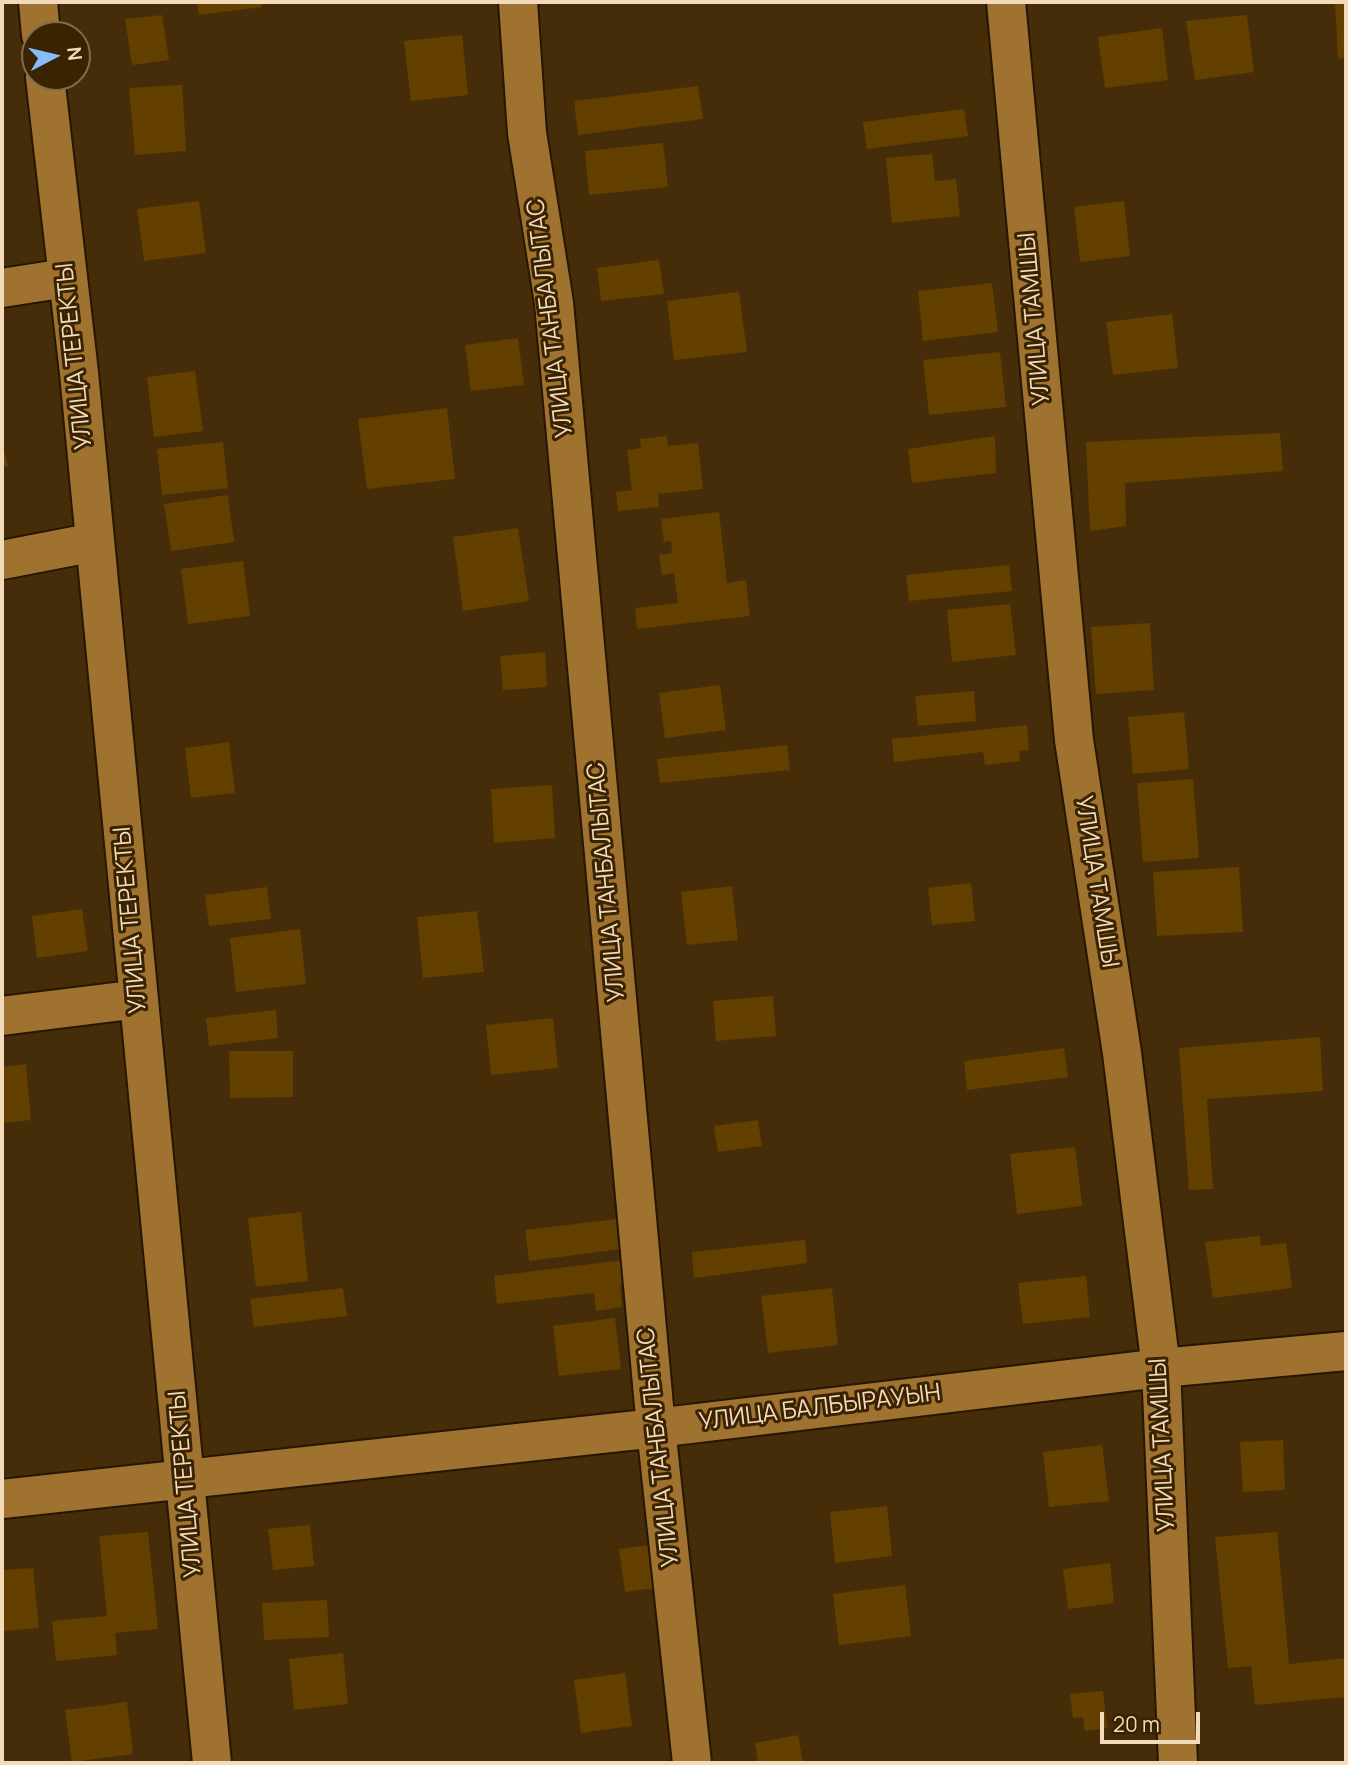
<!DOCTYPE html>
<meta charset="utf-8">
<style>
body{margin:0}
#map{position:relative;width:1348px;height:1765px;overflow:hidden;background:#442d08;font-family:Manrope,sans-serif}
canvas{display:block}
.frame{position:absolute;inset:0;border:4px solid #f3dabb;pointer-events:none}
.north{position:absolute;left:21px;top:21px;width:70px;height:70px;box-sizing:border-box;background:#392300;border:2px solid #836c4b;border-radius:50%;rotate:83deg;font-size:19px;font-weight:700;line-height:28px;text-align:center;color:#f3dabb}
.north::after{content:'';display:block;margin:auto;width:24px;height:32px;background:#87bbfb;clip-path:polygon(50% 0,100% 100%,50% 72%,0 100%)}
.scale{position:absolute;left:1100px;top:1712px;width:100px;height:32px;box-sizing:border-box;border:4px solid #f3dabb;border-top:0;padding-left:9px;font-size:21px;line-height:24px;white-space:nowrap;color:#f3dabb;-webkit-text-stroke:5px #392300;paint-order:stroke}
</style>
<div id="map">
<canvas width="1348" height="1765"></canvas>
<div class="frame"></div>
<div class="north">N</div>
<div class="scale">20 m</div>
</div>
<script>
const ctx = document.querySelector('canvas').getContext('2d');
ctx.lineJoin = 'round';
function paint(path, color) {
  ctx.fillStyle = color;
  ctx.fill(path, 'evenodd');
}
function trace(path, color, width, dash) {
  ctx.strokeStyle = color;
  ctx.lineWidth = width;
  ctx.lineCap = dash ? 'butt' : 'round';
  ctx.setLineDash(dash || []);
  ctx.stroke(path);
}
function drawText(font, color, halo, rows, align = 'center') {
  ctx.font = font + ' Manrope,sans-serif';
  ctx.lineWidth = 6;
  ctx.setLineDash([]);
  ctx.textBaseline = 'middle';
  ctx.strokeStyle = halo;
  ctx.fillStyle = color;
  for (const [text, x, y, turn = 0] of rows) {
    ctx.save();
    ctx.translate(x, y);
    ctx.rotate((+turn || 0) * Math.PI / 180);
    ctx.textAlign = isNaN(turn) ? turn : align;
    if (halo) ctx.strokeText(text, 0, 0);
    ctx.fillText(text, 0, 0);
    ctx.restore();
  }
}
paint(new Path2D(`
 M197 2H262V7L199 15Z
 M1335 2H1346V58L1338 59Z
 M162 15 169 60 132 65 125 19Z
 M1247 15 1254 72 1195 80 1186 21Z
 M1162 28 1168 80 1105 88 1098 37Z
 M462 35 468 95 411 101 404 41Z
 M182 85 186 151 135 155 129 88Z
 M698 86 703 119 578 135 574 101Z
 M964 109 968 136 867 149 863 122Z
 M663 143 668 187 589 195 585 151Z
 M932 154 935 181 956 179 960 216 892 223 886 158Z
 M199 201 206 253 144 261 137 209Z
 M1124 201 1130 256 1080 262 1074 207Z
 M659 260 664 294 601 301 597 268Z
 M992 283 998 332 923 341 918 291Z
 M739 292 747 352 674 360 667 301Z
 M1172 314 1178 368 1113 375 1106 322Z
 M518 338 524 385 471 391 465 345Z
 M1000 352 1006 407 929 415 923 360Z
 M195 371 203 431 154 437 147 377Z
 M447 408 455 479 367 489 358 419Z
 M1280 433 1283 471 1125 483 1126 526 1090 531 1086 442Z
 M667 436 668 446 698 443 703 489 658 494 659 507 618 511 616 492 632 490 627 450 641 448 640 439Z
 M995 436 996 473 912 483 908 449Z
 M223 442 228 488 162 495 157 449Z
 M2 444 8 466 2 468Z
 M228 495 234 542 171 551 164 504Z
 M719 512 727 583 746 580 750 616 637 629 635 608 678 603 674 573 662 575 659 555 672 553 671 541 664 542 661 519Z
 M518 528 529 601 463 611 453 537Z
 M243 561 250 616 188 624 181 569Z
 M1009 565 1012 591 909 601 906 575Z
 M1010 604 1016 655 952 662 947 610Z
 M1150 623 1154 690 1096 694 1091 627Z
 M545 652 547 687 503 690 500 656Z
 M720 685 726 730 665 738 659 693Z
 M974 691 976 721 918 726 915 696Z
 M1184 712 1189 769 1133 774 1128 717Z
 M1027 725 1029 750 1019 751 1020 761 985 765 983 752 894 762 892 739Z
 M229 742 235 793 191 798 185 748Z
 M787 745 790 770 660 783 657 759Z
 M1193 779 1199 858 1143 862 1137 783Z
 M552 785 555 838 494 843 491 789Z
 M1239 867 1243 932 1157 936 1153 872Z
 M971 883 975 921 932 925 928 888Z
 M732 886 738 940 687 945 681 892Z
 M267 887 271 919 209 926 205 895Z
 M82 909 88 951 37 958 32 916Z
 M477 911 484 972 423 978 417 917Z
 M300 929 306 984 236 992 230 938Z
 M773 996 776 1036 716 1041 713 1001Z
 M276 1010 278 1038 209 1046 206 1018Z
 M553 1018 558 1068 491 1075 486 1025Z
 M1320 1037 1323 1091 1207 1099 1213 1189 1189 1190 1179 1048Z
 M1064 1048 1068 1077 967 1090 964 1061Z
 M229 1051H293V1097L230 1098Z
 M26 1064 31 1120 2 1123V1067Z
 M758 1120 762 1146 718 1152 714 1126Z
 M1075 1147 1082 1206 1017 1214 1010 1154Z
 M301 1212 308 1281 256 1287 248 1218Z
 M617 1219 620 1249 529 1261 525 1230Z
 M1260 1236 1261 1246 1286 1243 1292 1288 1213 1298 1205 1242Z
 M805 1240 807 1263 694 1278 692 1252Z
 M624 1260 626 1283 620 1284 622 1307 596 1311 594 1293 497 1304 494 1276Z
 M1086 1276 1090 1317 1023 1324 1018 1283Z
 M343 1288 347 1316 254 1327 250 1299Z
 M832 1288 838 1345 768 1353 761 1296Z
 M615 1318 621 1369 559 1376 553 1326Z
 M1283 1440 1285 1490 1243 1492 1240 1442Z
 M1102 1445 1109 1501 1049 1507 1043 1452Z
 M887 1506 892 1556 835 1563 830 1512Z
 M310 1525 314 1566 273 1570 268 1529Z
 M148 1532 158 1629 115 1633 117 1655 56 1661 52 1621 107 1616 99 1536Z
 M1277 1532 1289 1664 1346 1658V1697L1255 1705 1251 1666 1228 1668 1215 1537Z
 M649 1545 655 1588 625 1592 619 1549Z
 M1110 1563 1114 1603 1068 1609 1063 1569Z
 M33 1568 39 1628 2 1631V1570Z
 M905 1585 911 1636 839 1645 833 1594Z
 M327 1600 329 1637 264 1640 262 1603Z
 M343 1653 348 1704 294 1710 289 1659Z
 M625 1673 632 1726 581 1733 574 1680Z
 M1103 1691 1107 1728 1085 1731 1083 1717 1073 1718 1070 1694Z
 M127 1702 133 1754 72 1762 65 1710Z
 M798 1735 803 1763H758L755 1743Z`), '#634000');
const minor = new Path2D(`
 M38 2 41 35
 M518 2 527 133 554 303 656 1428 692 1763
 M1006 2 1074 740 1122 1053 1161 1368 1178 1763
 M45 77 79 373 212 1763
 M2 288 66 278
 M2 560 95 542
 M2 1016 139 999
 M2 1499 656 1428 1161 1368 1346 1351`);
trace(minor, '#251703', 42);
trace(minor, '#9f7230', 38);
drawText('24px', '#f3dabb', '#392300', [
 ["УЛИЦА ТАНБАЛЫТАС",551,318,-97],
 ["УЛИЦА ТАМШЫ",1035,319,-95],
 ["УЛИЦА ТЕРЕКТЫ",75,356,-96],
 ["УЛИЦА ТАНБАЛЫТАС",607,882,-95],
 ["УЛИЦА ТАМШЫ",1096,882,81],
 ["УЛИЦА ТЕРЕКТЫ",131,920,-95],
 ["УЛИЦА БАЛБЫРАУЫН",820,1408,-7],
 ["УЛИЦА ТАМШЫ",1163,1445,-93],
 ["УЛИЦА ТАНБАЛЫТАС",659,1447,-96],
 ["УЛИЦА ТЕРЕКТЫ",186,1484,-95]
]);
</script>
